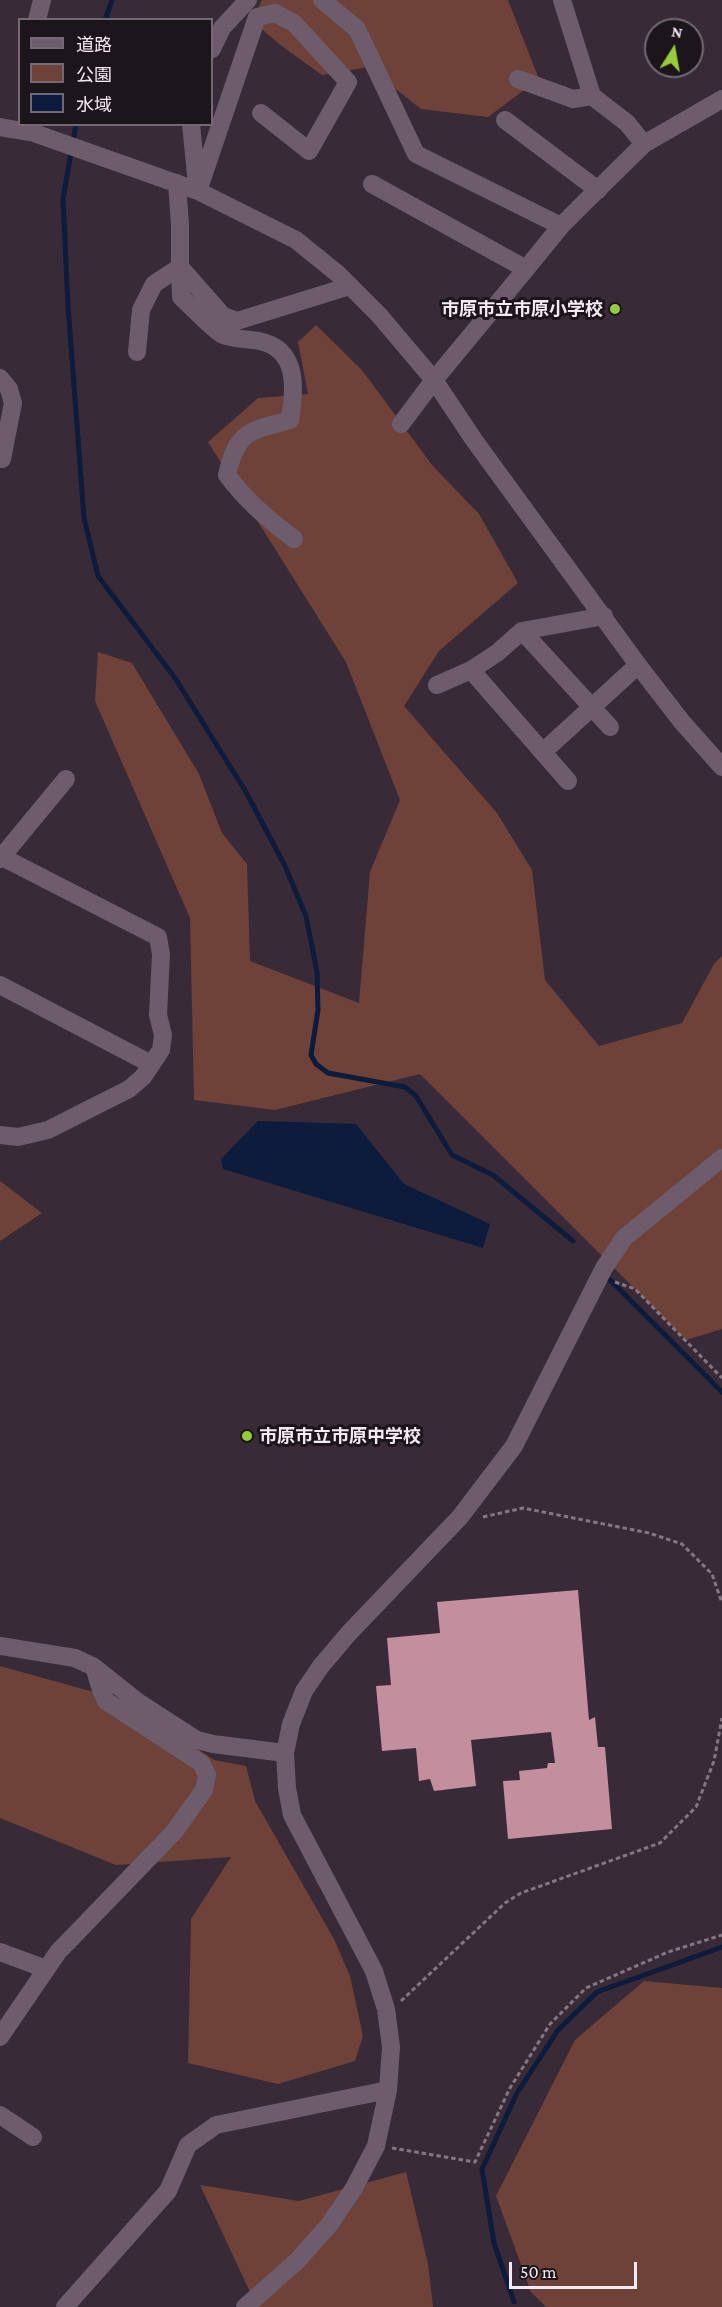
<!DOCTYPE html>
<meta charset="utf-8">
<style>
body{margin:0}
#map{position:relative;width:722px;height:2307px;overflow:hidden;background:#392a38;font-family:"Crimson Pro","Noto Sans JP",serif}
canvas{display:block}
.legend{position:absolute;left:18px;top:18px;width:195px;height:108px;box-sizing:border-box;background:#1c151c;border:2px solid #726a72;margin:0;padding:8px 10px;list-style:none;font-size:18px;color:#f4eaf3}
.legend li{display:flex;align-items:center;gap:12px;height:30px}
.legend b{width:30px;border:2px solid #726a72}
.north{position:absolute;left:644px;top:18px;width:60px;height:60px;box-sizing:border-box;background:#1c151c;border:2px solid #726a72;border-radius:50%;rotate:11deg;font-size:16px;font-weight:700;line-height:24px;text-align:center;color:#f4eaf3}
.north::after{content:'';display:block;margin:auto;width:21px;height:27px;background:#96cc3a;clip-path:polygon(50% 0,100% 100%,50% 72%,0 100%)}
.scale{position:absolute;left:509px;top:2262px;width:128px;height:27px;box-sizing:border-box;border:3px solid #f4eaf3;border-top:0;padding-left:8px;font-size:18px;line-height:21px;white-space:nowrap;color:#f4eaf3;-webkit-text-stroke:4px #1c151c;paint-order:stroke}
</style>
<div id="map">
<canvas width="722" height="2307"></canvas>
<ul class="legend">
<li><b style="height:8px;background:#6d5c6c"></b>道路</li>
<li><b style="height:16px;background:#6e4239"></b>公園</li>
<li><b style="height:16px;background:#0d1b3c"></b>水域</li>
</ul>
<div class="north">N</div>
<div class="scale">50 m</div>
</div>
<script>
const ctx = document.querySelector('canvas').getContext('2d');
ctx.lineJoin = 'round';
function paint(path, color) {
  ctx.fillStyle = color;
  ctx.fill(path, 'evenodd');
}
function trace(path, color, width, dash) {
  ctx.strokeStyle = color;
  ctx.lineWidth = width;
  ctx.lineCap = dash ? 'butt' : 'round';
  ctx.setLineDash(dash || []);
  ctx.stroke(path);
}
function drawText(font, color, halo, rows, align = 'center') {
  ctx.font = font + ' "Crimson Pro","Noto Sans JP",serif';
  ctx.lineWidth = 6;
  ctx.setLineDash([]);
  ctx.textBaseline = 'middle';
  ctx.strokeStyle = halo;
  ctx.fillStyle = color;
  for (const [text, x, y, turn = 0] of rows) {
    ctx.save();
    ctx.translate(x, y);
    ctx.rotate((+turn || 0) * Math.PI / 180);
    ctx.textAlign = isNaN(turn) ? turn : align;
    if (halo) ctx.strokeText(text, 0, 0);
    ctx.fillText(text, 0, 0);
    ctx.restore();
  }
}
paint(new Path2D(`
 M262 0H508L539 79 488 117 421 109 368 67 322 75 283 47 252 21Z
 M316 325 362 370 432 465 479 514 518 583 439 651 404 706 497 813 532 870 545 980 599 1046 682 1023 714 964 722 956V1329L686 1340 420 1074 275 1110 194 1100 190 918 95 701 98 652 132 663 199 774 222 833 247 864 250 961 359 1003 370 872 400 800 346 662 208 442 258 398 308 394 298 342Z
 M0 1181 42 1213 0 1241Z
 M0 1666 126 1701 214 1760 246 1766 255 1801 334 1939 350 1976 363 2036 355 2061 278 2084 188 2063 191 1919 231 1857 116 1865 0 1818Z
 M644 1981 722 1988V2307H546L531 2292 496 2196 575 2040Z
 M406 2172 428 2264 433 2307H257L200 2185 299 2201Z`), '#6e4239');
paint(new Path2D(`
 M258 1121 356 1124 404 1184 490 1224 483 1248 223 1169 221 1159Z`), '#0d1b3c');
trace(new Path2D(`
 M105 20 112 0
 M76 124 63 199 68 306 84 518 98 576 175 678 246 792 285 866 306 916 317 972 318 1010 311 1055 316 1064 328 1073 405 1087 416 1096 452 1155 493 1175 573 1241
 M610 1280 722 1392
 M514 2302 494 2243 482 2169 517 2093 558 2030 597 1992 722 1947`), '#0d1b3c', 5);
paint(new Path2D(`
 M578 1590 589 1720 595 1717 598 1747H605L612 1829 508 1839 503 1781 520 1780 519 1771 547 1768 548 1763H555L551 1732 471 1740 476 1786 434 1791 430 1779 419 1781 416 1748 382 1751 376 1686 391 1685 387 1638 440 1633 437 1602Z`), '#c38f9e');
trace(new Path2D(`
 M615 1282 635 1289 722 1378
 M483 1517 523 1508 649 1533 682 1544 712 1574 722 1603
 M401 2001 505 1903 521 1893 660 1843 696 1807 714 1761 722 1718
 M392 2148 475 2162 510 2088 550 2024 586 1988 668 1952 722 1935`), '#847783', 3, [4.5, 3]);
trace(new Path2D(`
 M322 0 357 29 416 154 561 226
 M562 0 592 96 627 123 644 144
 M37 20 42 0
 M212 49 222 28 248 0
 M518 79 573 99 592 96
 M505 120 598 190
 M191 124 197 185
 M0 127 34 133 198 191 296 240 338 274 379 315 434 380 474 440 638 665 682 722 722 767
 M177 183 180 225V267L223 316 237 321 350 286
 M372 184 526 269
 M198 191 257 17 275 13 294 23 348 82 309 151 261 113
 M137 352 141 310 154 284 180 267 181 297C191 306 213 330 223 335 233 339 248 339 259 341 299 349 295 389 290 420 249 431 237 431 227 475 246 501 269 520 294 539
 M0 378 9 389 13 403 2 459
 M401 424 434 380 526 269 561 226 584 203 644 144 722 99
 M522 631 610 727
 M471 670 568 781
 M437 685 471 670 497 653 522 631 604 616
 M544 751 638 665
 M0 859 66 779
 M0 985 151 1064
 M0 1135 18 1137 48 1130 129 1089 143 1077 161 1050 163 1035 158 1015 161 954 158 937 2 857
 M0 1646 75 1658 94 1667 138 1702 197 1740 213 1744 285 1753
 M0 1952 46 1969
 M0 2037 58 1952 174 1832 204 1790 207 1775 201 1763 106 1701 101 1690 94 1667
 M0 2115 33 2137
 M65 2307 168 2191 188 2145 216 2125 388 2090
 M245 2307 297 2261 329 2225 354 2188 376 2146 388 2090 391 2047 386 2009 374 1971 292 1815 287 1788 285 1753 291 1724 304 1691 321 1666 349 1633 460 1517 514 1446 604 1268 624 1238 722 1158`), '#6d5c6c', 18);
for (const [x, y, r, color] of [
 [615,309,6,"#96cc3a"],
 [247,1436,6,"#96cc3a"]
]) {
  const dot = new Path2D();
  dot.arc(x, y, r, 0, 2 * Math.PI);
  ctx.fillStyle = color;
  ctx.fill(dot);
  trace(dot, '#1c151c', 2);
}
drawText('bold 18px', '#f4eaf3', '#1c151c', [
 ["市原市立市原小学校",603,309],
 ["市原市立市原中学校",259,1436,"left"]
], 'right');
</script>
